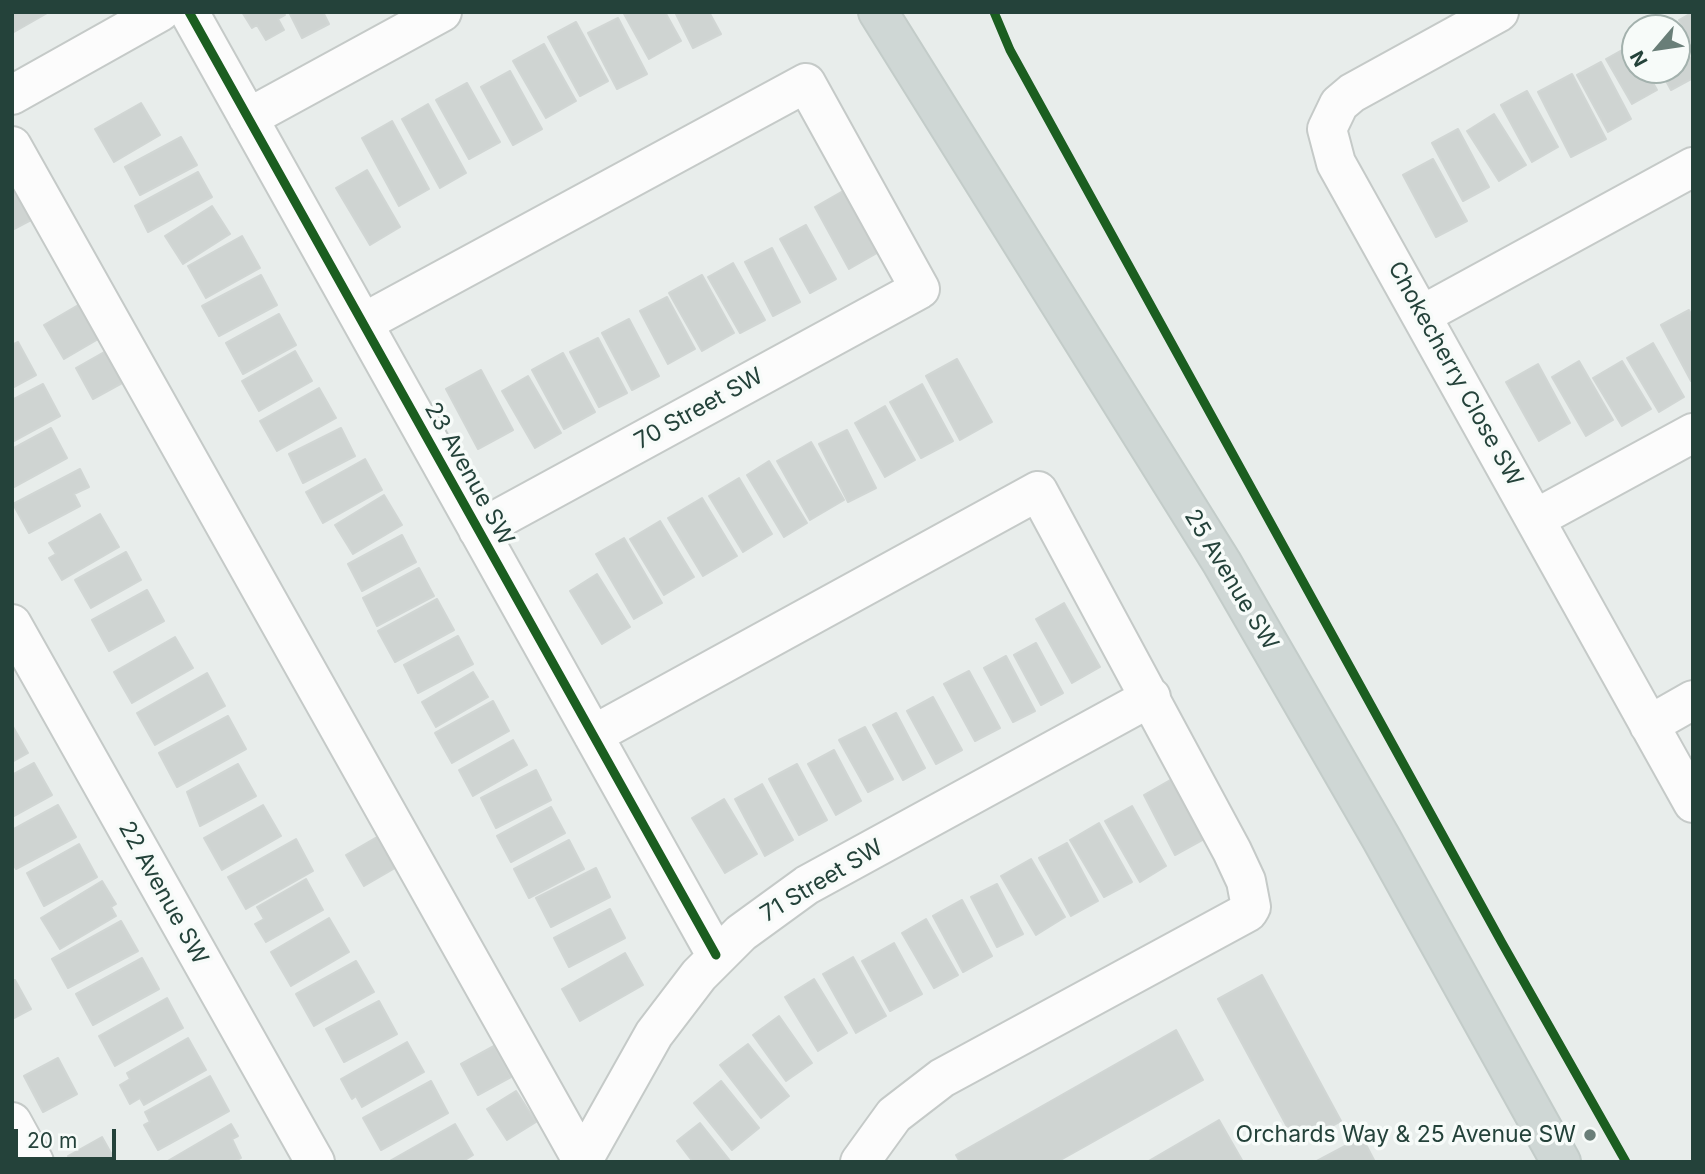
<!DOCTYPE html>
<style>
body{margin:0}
#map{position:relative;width:1705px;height:1174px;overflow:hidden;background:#e8edeb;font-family:Inter,sans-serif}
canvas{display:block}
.frame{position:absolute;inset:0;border:14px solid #24423a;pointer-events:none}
.north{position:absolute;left:1621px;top:14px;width:70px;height:70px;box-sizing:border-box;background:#f7fbf9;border:2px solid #a3b1ad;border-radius:50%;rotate:241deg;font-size:19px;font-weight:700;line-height:28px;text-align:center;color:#24423a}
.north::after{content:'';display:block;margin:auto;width:24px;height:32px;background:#697e78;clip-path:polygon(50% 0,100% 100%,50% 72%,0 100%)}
.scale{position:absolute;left:14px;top:1129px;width:102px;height:32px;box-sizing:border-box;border:4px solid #24423a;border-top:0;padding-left:9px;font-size:21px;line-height:24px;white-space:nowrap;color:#24423a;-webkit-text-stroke:5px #f7fbf9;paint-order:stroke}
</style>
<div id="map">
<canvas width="1705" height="1174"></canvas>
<div class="frame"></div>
<div class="north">N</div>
<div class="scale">20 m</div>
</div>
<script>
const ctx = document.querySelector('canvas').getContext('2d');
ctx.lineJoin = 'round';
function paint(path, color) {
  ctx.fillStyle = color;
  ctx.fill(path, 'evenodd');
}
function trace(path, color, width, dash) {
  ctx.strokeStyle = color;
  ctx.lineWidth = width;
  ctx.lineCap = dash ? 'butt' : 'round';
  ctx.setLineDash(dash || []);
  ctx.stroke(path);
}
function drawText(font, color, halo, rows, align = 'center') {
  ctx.font = font + ' Inter,sans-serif';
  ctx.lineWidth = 7;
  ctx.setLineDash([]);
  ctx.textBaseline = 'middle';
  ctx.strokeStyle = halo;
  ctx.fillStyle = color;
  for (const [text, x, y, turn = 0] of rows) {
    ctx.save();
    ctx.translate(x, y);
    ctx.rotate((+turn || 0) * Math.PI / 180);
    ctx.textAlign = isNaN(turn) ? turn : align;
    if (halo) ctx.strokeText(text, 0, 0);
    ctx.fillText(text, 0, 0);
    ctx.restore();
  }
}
const building = new Path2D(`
 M12 12H49L14 32Z
 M242 12H283L285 15 278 19 284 30 266 40 257 25 252 28Z
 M289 12H323L329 24 302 38Z
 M623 12H665L681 41 649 59Z
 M675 12H709L721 34 693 48Z
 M1693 12V45L1679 20Z
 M618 18 647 74 617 89 588 33Z
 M1669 20 1673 28H1654Z
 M576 22 608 81 580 96 548 37Z
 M1677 34 1693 63V78L1671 90 1660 70H1677Z
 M544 44 576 101 546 118 513 61Z
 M1631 45 1635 51V70H1646L1657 90 1632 104 1606 59Z
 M1601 62 1631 119 1608 132 1577 75Z
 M510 71 542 129 513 145 481 87Z
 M1572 74 1606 139 1571 157 1538 92Z
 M467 83 500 142 469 159 436 100Z
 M1527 91 1558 147 1532 162 1501 105Z
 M141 103 160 135 114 162 95 129Z
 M428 104 466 173 440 188 402 119Z
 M1494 114 1526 165 1499 181 1467 131Z
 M392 121 429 189 399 206 362 138Z
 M1458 129 1489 187 1463 201 1432 143Z
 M181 137 197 165 140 195 125 167Z
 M1433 159 1467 221 1436 237 1403 175Z
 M367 170 400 227 370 245 336 188Z
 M198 172 212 197 148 232 135 206Z
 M15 187 33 219 12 230V188Z
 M843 191 877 253 849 269 815 207Z
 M212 206 230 234 183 264 165 236Z
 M806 225 836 279 810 293 780 239Z
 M242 236 260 268 206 298 188 266Z
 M772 248 800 302 773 316 745 262Z
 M733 263 765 320 740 333 708 277Z
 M261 275 277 305 219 336 202 306Z
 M702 275 734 333 702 351 669 293Z
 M667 297 695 349 668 364 640 311Z
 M80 304 100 338 64 359 44 325Z
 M1689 310 1693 318 1691 381 1661 325Z
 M279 314 296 345 243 374 226 343Z
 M629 319 659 376 632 390 602 333Z
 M598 338 627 393 599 407 570 352Z
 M18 342 36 375 12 388V345Z
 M1653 343 1684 397 1659 412 1627 358Z
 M106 351 124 382 93 399 76 368Z
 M295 351 312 381 259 411 242 381Z
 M563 353 595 412 564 429 532 370Z
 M957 359 992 422 960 440 926 376Z
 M1579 361 1613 420 1586 436 1552 377Z
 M1622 361 1651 409 1622 426 1593 378Z
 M1538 364 1570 423 1539 441 1506 382Z
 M481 370 513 430 478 449 446 389Z
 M528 376 561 433 535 448 502 391Z
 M43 384 60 416 12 442V400Z
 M922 384 953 441 921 458 890 402Z
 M319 388 336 418 277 451 260 421Z
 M885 406 915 460 885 477 855 423Z
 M51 428 67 458 14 487 12 449Z
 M341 428 355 456 303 483 289 454Z
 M847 430 876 488 848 502 819 444Z
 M811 442 844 500 810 520 777 461Z
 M365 459 382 490 323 523 306 492Z
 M769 461 807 523 784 537 747 475Z
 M80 469 89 487 74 494 80 506 29 533 13 504Z
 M739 478 772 534 743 552 709 496Z
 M384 495 402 525 353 554 335 525Z
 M702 498 737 556 703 576 668 518Z
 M100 514 119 547 62 580 49 558 56 554 49 543Z
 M660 521 694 577 664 595 630 539Z
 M402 535 416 562 362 591 348 564Z
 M624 538 662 603 634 619 596 554Z
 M126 552 141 580 91 608 75 580Z
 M419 568 434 596 377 626 363 598Z
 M597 574 630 627 602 644 570 591Z
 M147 590 164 621 109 651 92 620Z
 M437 599 454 630 395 662 378 631Z
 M1064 603 1100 667 1072 683 1036 619Z
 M458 636 473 664 418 693 404 665Z
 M175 637 193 668 132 703 114 672Z
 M1036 643 1063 693 1041 705 1014 655Z
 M1006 656 1035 711 1013 722 984 668Z
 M969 671 1000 728 975 741 944 684Z
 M473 672 488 697 436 727 422 702Z
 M207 673 225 706 155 745 137 713Z
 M933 697 962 750 936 764 907 711Z
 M493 701 509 731 452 763 435 733Z
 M896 713 925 768 903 780 873 725Z
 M228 716 246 749 177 787 159 753Z
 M12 725 28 753 12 762Z
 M865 727 893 779 868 792 839 740Z
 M513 740 527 765 473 796 459 770Z
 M834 750 861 801 836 815 808 764Z
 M34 763 52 795 12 817V775Z
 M238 764 256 796 200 826 187 792Z
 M797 764 827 820 799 835 769 779Z
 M536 770 551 800 496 828 481 798Z
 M1172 779 1204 839 1175 855 1144 795Z
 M762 784 793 840 765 856 735 799Z
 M724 799 757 854 725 873 692 818Z
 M58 805 76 837 16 869 12 862V830Z
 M263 805 281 836 222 870 204 838Z
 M1132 806 1166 866 1140 882 1105 821Z
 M551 807 565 833 511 862 497 836Z
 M1099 823 1132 882 1104 897 1070 840Z
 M377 837 395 868 364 886 346 855Z
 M296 839 313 871 246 909 228 877Z
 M569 840 584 869 529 898 514 869Z
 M1067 843 1098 901 1071 916 1039 858Z
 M79 844 97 877 44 906 27 873Z
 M1031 859 1065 917 1036 935 1001 876Z
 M596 868 610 897 551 927 536 898Z
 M306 879 323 910 266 942 255 924 264 919 257 907Z
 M102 881 116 904 111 907 116 916 60 949 41 918Z
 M997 884 1023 934 997 947 971 897Z
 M962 900 992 956 963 972 933 916Z
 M610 909 625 938 569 967 554 938Z
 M329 918 349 952 291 986 271 952Z
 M926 919 958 975 934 988 902 933Z
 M121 921 138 951 68 988 52 959Z
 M894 943 922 994 890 1011 862 961Z
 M625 953 643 985 580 1021 562 989Z
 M853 957 886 1016 856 1033 823 974Z
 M142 958 159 989 93 1025 76 994Z
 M356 961 374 992 314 1026 296 994Z
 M1262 975 1341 1121 1297 1145 1218 999Z
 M814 979 847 1033 818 1051 785 997Z
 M15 980 31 1009 12 1019V981Z
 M167 998 183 1028 115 1066 99 1036Z
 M379 1001 397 1034 344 1062 326 1029Z
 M779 1016 812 1063 786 1081 753 1035Z
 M1176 1030 1203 1080 1057 1162H960L956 1155Z
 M188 1038 206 1070 144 1105 140 1098 130 1104 120 1085 130 1079 127 1073Z
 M407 1042 424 1072 362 1107 356 1096 352 1099 341 1079Z
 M748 1044 789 1096 761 1118 720 1065Z
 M494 1046 511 1077 478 1095 461 1064Z
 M58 1058 77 1094 43 1112 24 1076Z
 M210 1076 229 1111 158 1150 144 1125 150 1122 145 1112Z
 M431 1081 448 1113 381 1150 363 1118Z
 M721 1081 759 1128 732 1150 694 1103Z
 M516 1091 536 1122 507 1140 487 1109Z
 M1219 1120 1243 1162H1147Z
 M700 1123 731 1162H693L677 1141Z
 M231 1124 238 1136 232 1139 241 1158 234 1162H166Z
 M455 1124 473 1155 462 1162H388Z
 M102 1137 116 1162H72L68 1156Z
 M1362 1137 1375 1162H1315Z`);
paint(building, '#cfd4d2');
trace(building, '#d1d6d4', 2);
const minor = new Path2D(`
 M189 12 716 955
 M1499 12 1352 93 1339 104 1327 129 1336 163 1693 803
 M12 95 160 12
 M248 118 442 12
 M12 146 583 1162
 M1422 315 1693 167
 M363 323 806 83 920 289 478 530
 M1535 519 1693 433
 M12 624 315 1162
 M1649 725 1693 700
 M593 735 1038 491 1232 851 1246 881 1251 907 1248 912 942 1078 894 1115 860 1162
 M12 1122 34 1162
 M582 1162 654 1034 699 975 741 933 807 885 1151 697`);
const major = new Path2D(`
 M878 12 1222 563 1381 838 1561 1162`);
trace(minor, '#c5cac8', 42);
trace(major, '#c3ccc9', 42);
trace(minor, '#fcfcfc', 38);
trace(major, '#cfd7d5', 38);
trace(new Path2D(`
 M189 12 716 955
 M994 12 1010 50 1502 943 1626 1162`), '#1b5e20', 9);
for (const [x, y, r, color] of [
 [1590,1135,7,"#697e78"]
]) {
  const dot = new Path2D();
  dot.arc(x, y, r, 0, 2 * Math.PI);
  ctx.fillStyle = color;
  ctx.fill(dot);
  trace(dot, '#f7fbf9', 2.5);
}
drawText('23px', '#24423a', '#f7fbf9', [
 ["Chokecherry Close SW",1455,374,61],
 ["70 Street SW",699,409,-29],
 ["23 Avenue SW",469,474,61],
 ["25 Avenue SW",1231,580,59],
 ["71 Street SW",822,881,-31],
 ["22 Avenue SW",163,893,61]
]);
drawText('23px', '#24423a', '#f7fbf9', [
 ["Orchards Way & 25 Avenue SW",1576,1135]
], 'right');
</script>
